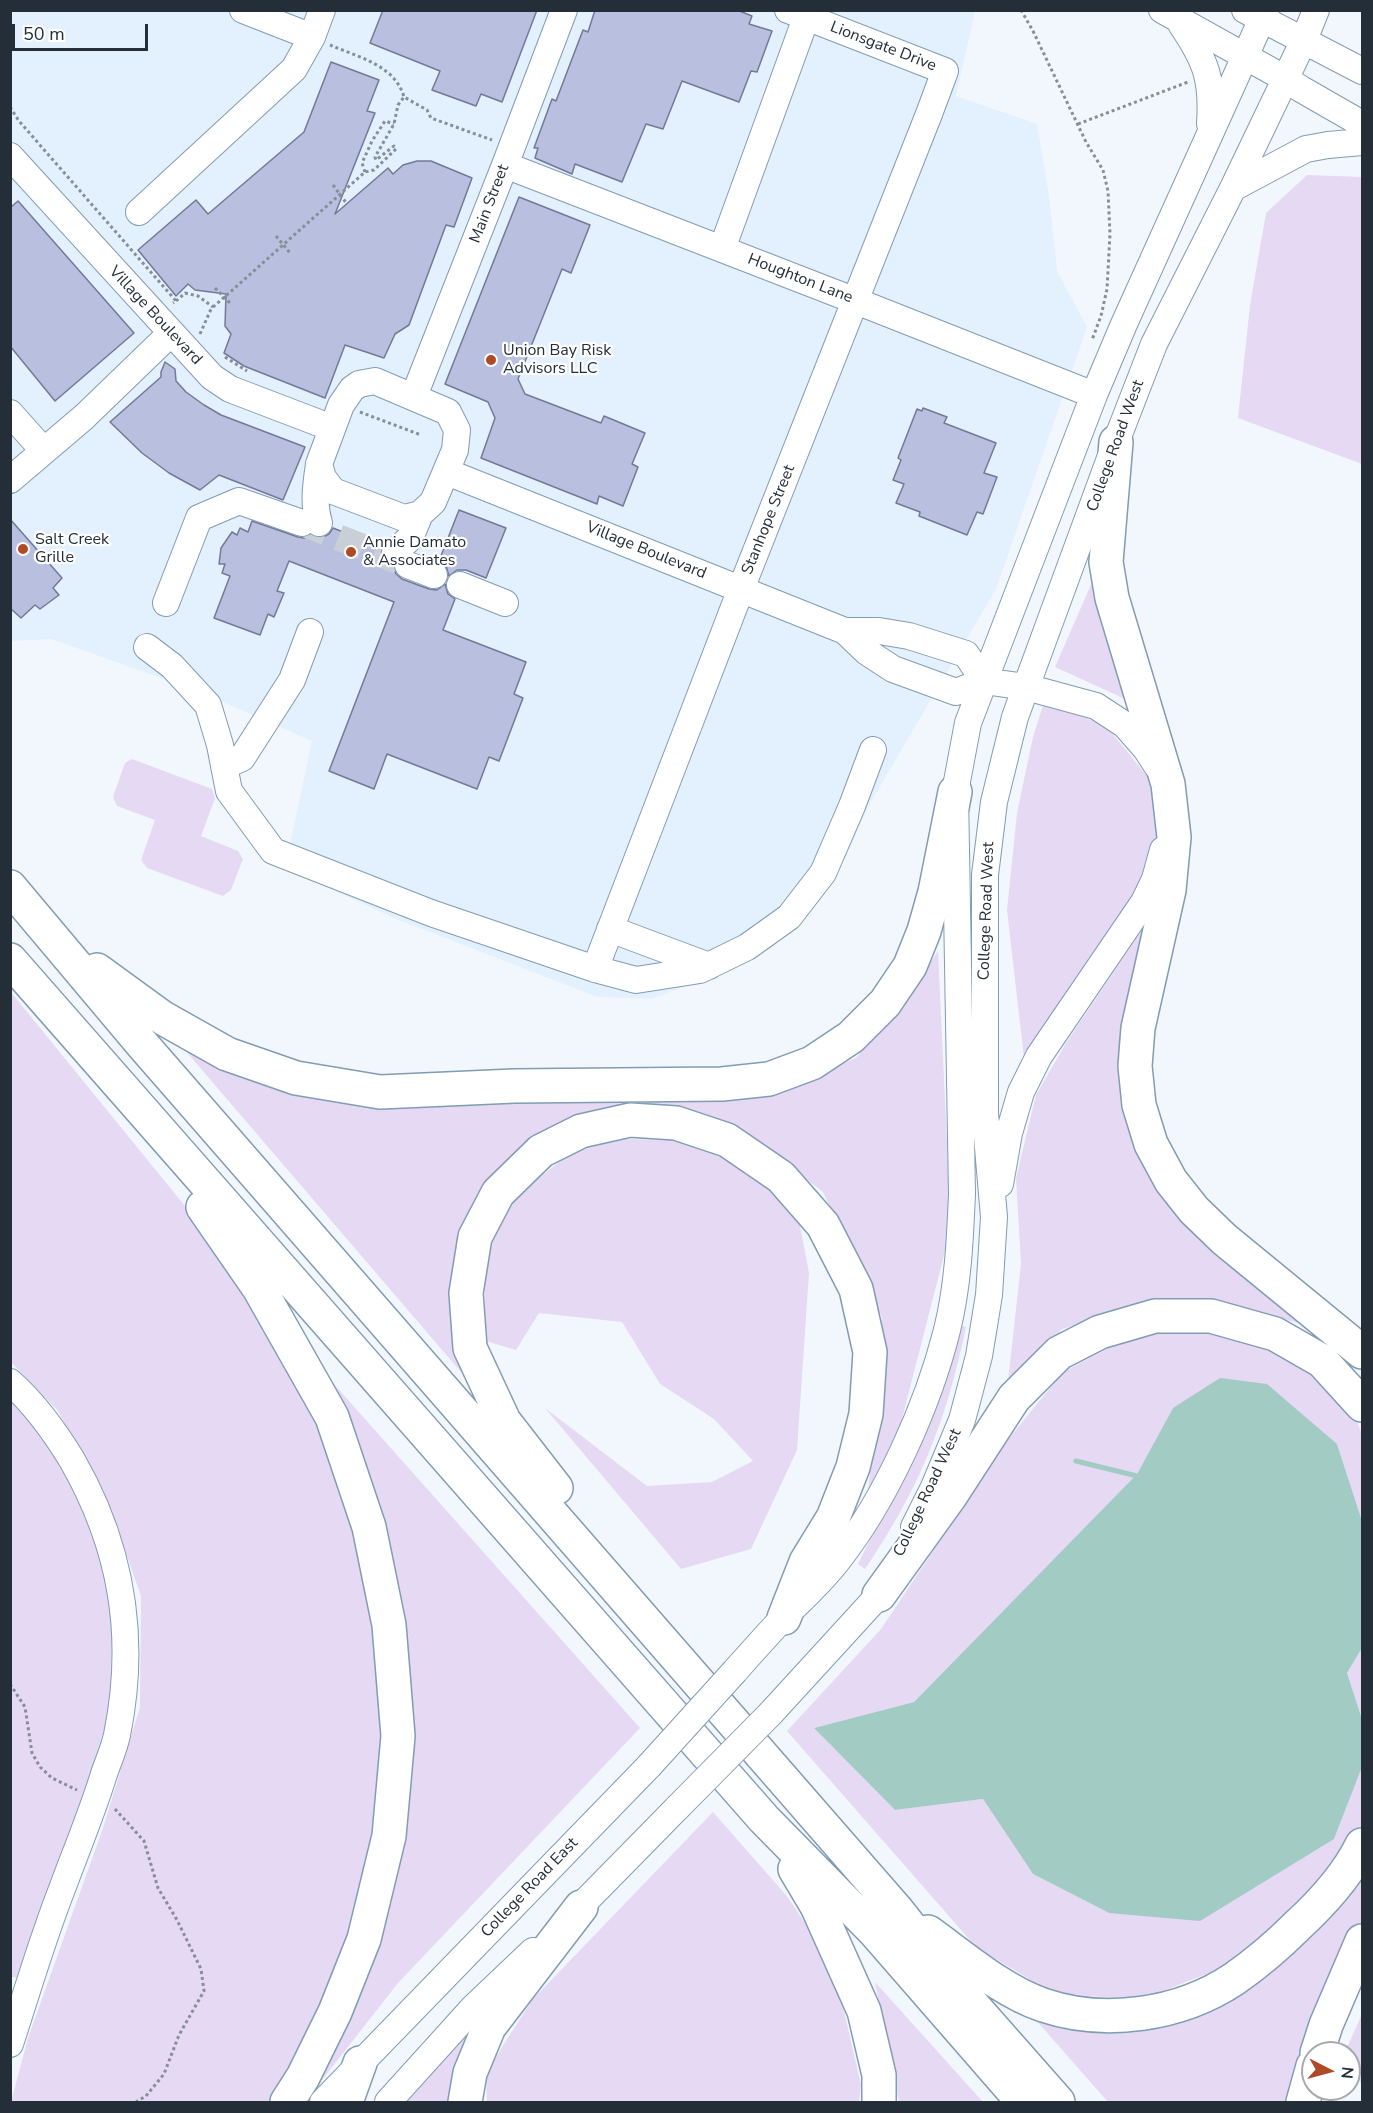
<!DOCTYPE html>
<style>
body{margin:0}
#map{position:relative;width:1373px;height:2113px;overflow:hidden;background:#f2f7fd;font-family:"Nunito Sans",sans-serif}
canvas{display:block}
.frame{position:absolute;inset:0;border:12px solid #232e38;pointer-events:none}
.north{position:absolute;left:1301px;top:2041px;width:60px;height:60px;box-sizing:border-box;background:#fff;border:2px solid #a7abaf;border-radius:50%;rotate:96deg;font-size:16px;font-weight:700;line-height:24px;text-align:center;color:#232e38}
.north::after{content:'';display:block;margin:auto;width:21px;height:27px;background:#b04925;clip-path:polygon(50% 0,100% 100%,50% 72%,0 100%)}
.scale{position:absolute;left:12px;top:24px;width:136px;height:27px;box-sizing:border-box;border:3px solid #232e38;border-top:0;padding-left:8px;font-size:18px;line-height:21px;white-space:nowrap;color:#232e38;-webkit-text-stroke:4px #fff;paint-order:stroke}
</style>
<div id="map">
<canvas width="1373" height="2113"></canvas>
<div class="frame"></div>
<div class="north">N</div>
<div class="scale">50 m</div>
</div>
<script>
const ctx = document.querySelector('canvas').getContext('2d');
ctx.lineJoin = 'round';
function paint(path, color) {
  ctx.fillStyle = color;
  ctx.fill(path, 'evenodd');
}
function trace(path, color, width, dash) {
  ctx.strokeStyle = color;
  ctx.lineWidth = width;
  ctx.lineCap = dash ? 'butt' : 'round';
  ctx.setLineDash(dash || []);
  ctx.stroke(path);
}
function drawText(font, color, halo, rows, align = 'center') {
  ctx.font = font + ' "Nunito Sans",sans-serif';
  ctx.lineWidth = 4.5;
  ctx.setLineDash([]);
  ctx.textBaseline = 'middle';
  ctx.strokeStyle = halo;
  ctx.fillStyle = color;
  for (const [text, x, y, turn = 0] of rows) {
    ctx.save();
    ctx.translate(x, y);
    ctx.rotate((+turn || 0) * Math.PI / 180);
    ctx.textAlign = isNaN(turn) ? turn : align;
    if (halo) ctx.strokeText(text, 0, 0);
    ctx.fillText(text, 0, 0);
    ctx.restore();
  }
}
paint(new Path2D(`
 M10 11H975L956 96 1037 124 1049 196 1057 271 1087 327 996 589 869 805 846 857 811 904 770 949 711 977 651 999 597 997 394 918 285 868 312 741 198 691 51 639 11 641Z`), '#e3f0fd');
paint(new Path2D(`
 M1307 175 1362 177V464L1238 418 1250 305 1266 213Z
 M1100 564 1134 703 1055 667Z
 M1045 699 1107 727 1152 782 1157 846 1136 901 1024 1058 1007 910 1017 813 1033 737Z
 M132 759 212 789 215 798 201 836 238 851 243 859 231 890 223 896 147 868 141 860 155 820 117 806 113 797 125 763Z
 M1155 911 1140 1151 1311 1326 1260 1313 1164 1299 1062 1329 1007 1390 1021 1264 1016 1178 1036 1095 1066 1043Z
 M938 951 951 1228 897 1438 868 1496 882 1317 823 1192 753 1138 568 1123 459 1262 461 1372 172 1035 281 1086 770 1094 856 1058 912 991Z
 M10 991 211 1238 294 1368 326 1439 367 1565 385 1735 368 1893 293 2067 274 2102H11L28 2038 103 1828 140 1707 141 1596 110 1508 58 1411 11 1362Z
 M590 1138 706 1141 797 1210 809 1273 797 1450 751 1549 681 1569 545 1408 647 1486 712 1482 753 1461 714 1419 660 1384 622 1322 539 1313 516 1350 486 1341 484 1265 507 1203Z
 M959 1325 966 1327C946 1422 920 1488 865 1569L858 1564 880 1520Z
 M1181 1325 1258 1335 1344 1391 1362 1434V1521L1337 1444 1173 1408 1137 1474 914 1702 814 1728 895 1810 983 1799 1033 1874 1109 1913 1334 1839 1362 1767V1828L1352 1854 1235 1963 1137 2001 1051 1992 976 1947 787 1731 881 1629 1006 1442 1063 1372 1128 1338Z
 M333 1383 640 1728 398 1983 322 2080 315 2076 410 1758 381 1529Z
 M10 1395 29 1411 88 1508 113 1613 110 1711 74 1827 21 1978 12 1977 10 1975Z
 M1362 1648V1719L1347 1673Z
 M713 1812 786 1895 812 1933 838 1985 861 2085 859 2102H487L486 2072 533 1999Z
 M1362 1872V1924L1302 2067 1296 2102H1108L1020 2002 1157 2022Z
 M875 1982 983 2102H899Z
 M1362 2014V2086L1346 2050Z
 M468 2033 470 2035 451 2102H407Z`), '#e5d9f3');
paint(new Path2D(`
 M1220 1378 1267 1384 1337 1444 1362 1521V1648L1347 1673 1362 1719V1767L1334 1839 1200 1921 1109 1913 1033 1874 983 1799 895 1810 814 1728 914 1702 1137 1474 1173 1408Z`), '#a2cbc4');
trace(new Path2D(`
 M1076 1461 1141 1477`), '#a2cbc4', 5);
const building = new Path2D(`
 M383 10H537L502 102 481 94 476 106 432 90 440 71 370 43Z
 M595 10H737L752 16 749 24 772 31 757 72 751 71 739 102 682 81 663 129 646 124 622 182 575 164 572 174 535 158 538 148H534L552 99 556 101 583 30 588 32Z
 M331 62 379 80 367 111 375 113 335 214 388 168 393 174 403 165 417 161H431L472 178 454 227 446 225 409 325 395 334 384 358 345 345 325 398 244 366 224 353 231 334 225 326 226 294 195 290 188 284 176 296 138 250 196 200 208 214 304 132Z
 M519 197 590 225 571 273 562 269 518 379 525 394 601 423 604 416 645 433 632 464 638 467 623 506 599 496 597 504 481 458 495 418 488 402 445 384Z
 M18 201 134 333 55 401 10 346V208Z
 M165 362 175 369 176 381 186 392 204 405 221 415 305 447 283 500 219 475 200 490 169 473 142 453 110 422 161 377V372Z
 M923 408 947 417 944 423 996 443 984 473 997 477 983 514 977 512 967 535 919 516 920 512 896 503 904 484 893 480 901 460 898 458 917 409 922 411Z
 M459 510 506 528 486 578 466 570H457L449 576 446 566 439 561Z
 M10 519 62 578 53 588 59 595 40 609 35 605 21 618 10 608Z
 M252 521 298 537 304 538 311 535 315 538 323 537 329 534 333 528 381 547 380 555 384 562 393 567 396 574 402 579 429 589 437 590 445 584 448 594 455 599 443 630 526 662 514 694 523 698 499 761 489 757 477 789 387 754 374 789 329 771 394 602 289 561 277 591 284 593 274 617 268 614 260 635 214 618 230 576 222 573 225 564H219L221 548 232 532 237 535 240 528 248 532Z`);
paint(building, '#b8bfdf');
trace(building, '#737997', 1.5);
trace(new Path2D(`
 M302 523 408 565`), '#c9cfd6', 26, [26, 13]);
const minor = new Path2D(`
 M243 10 312 37
 M1162 10 1284 78 1301 89 1362 124
 M1245 10 1362 71
 M1181 24C1206 61 1213 79 1210 124
 M10 156 212 377 230 389 332 428
 M505 165 856 301 1094 395
 M1233 188 1306 149 1328 145 1362 142
 M139 212 294 69 312 37 322 10
 M722 249 806 18
 M375 381 448 412 457 430 455 450 433 502 420 514 404 518 333 491 323 478 319 464 341 405 352 389 359 384Z
 M414 396 505 165 564 10
 M10 413 44 451
 M319 464C316 485 313 503 319 523
 M447 472 845 631H879L909 636 966 654 984 681
 M10 480 84 417 170 334
 M395 552 410 538 420 514
 M408 565 434 575
 M460 585 505 603
 M166 603 199 518 239 501 302 523
 M845 631 867 652 893 669 956 692 984 681 1026 687 1096 706 1125 725 1146 749 1157 766
 M147 647 172 666 208 705 220 745 229 791 273 851 431 913 595 969 636 980 700 970 747 947 789 917 823 873 852 806 873 750
 M224 766 242 758 292 680 310 632
 M610 929 709 966
 M595 969 741 589 929 114 945 71 788 10
 M1000 1184 1009 1133 1021 1092 1039 1056 1144 902 1155 879 1163 850
 M10 1382C35 1404 55 1432 72 1460 122 1547 137 1637 117 1735 114 1749 108 1762 104 1774 92 1813 76 1851 62 1889 42 1940 27 1992 10 2044
 M914 1527 934 1487 962 1420 979 1356 989 1295 994 1217 985 1113V875L994 802 1015 717 1116 442 1154 344 1233 188 1304 40 1316 10
 M735 1671C751 1653 767 1635 784 1617 802 1599 822 1581 838 1560 886 1499 928 1406 947 1330 958 1286 960 1240 962 1194L955 792 968 723 1094 395 1124 324 1266 10
 M771 1713 879 1595 888 1578
 M567 1920 678 1807
 M323 2102 649 1766
 M388 2102 473 2008 533 1951`);
const highway = new Path2D(`
 M1116 442 1106 562 1112 598 1168 784 1174 837 1169 890 1138 1028 1135 1066 1139 1105 1151 1144 1171 1181 1194 1210 1224 1239 1362 1352
 M10 887 142 1044 896 1909 968 2000 1058 2102
 M10 960 764 1819 875 1932 1023 2102
 M97 970 163 1018 227 1054 296 1078 380 1092 514 1086 722 1084 769 1079 812 1063 851 1037 885 1003 910 966 924 931 935 892 955 792
 M203 1207 259 1288 332 1417 369 1527 389 1625 398 1736 389 1836 364 1939 335 2012 303 2077 287 2102
 M556 1488 504 1421 470 1348 466 1293 475 1237 498 1193 541 1151 581 1131 630 1120 676 1123 727 1140 781 1177 823 1225 856 1289 870 1352 866 1414 853 1467 833 1518 806 1562 784 1618
 M879 1595 951 1495 1014 1398 1059 1353 1100 1332 1155 1316H1211L1275 1334 1322 1361 1362 1405
 M795 1869 817 1906 864 2011 879 2075V2102
 M928 1932C963 1957 1002 1991 1043 2005 1105 2026 1180 2015 1234 1979 1257 1963 1278 1945 1297 1926 1322 1903 1347 1876 1362 1845
 M1317 2053 1326 2025 1362 1941
 M346 2102 360 2063
 M465 2102 470 2073 489 2027 581 1907
 M1303 2102 1313 2066`);
trace(minor, '#819cb3', 28);
trace(highway, '#819cb3', 36);
trace(new Path2D(`
 M1021 10 1033 31 1086 142 1103 170 1108 191 1110 234 1107 289 1101 316 1092 340
 M330 45C358 57 395 65 404 97
 M10 107 19 121 176 301 173 303
 M1078 124 1188 82
 M365 172 362 163 372 141 385 121 394 124
 M176 301 185 293 198 296 213 307
 M200 334 211 309 365 172 374 170 396 149 394 146 376 160 375 157 394 124 398 105 404 97 427 110 431 118 492 140
 M225 357 247 371
 M360 412 421 435
 M10 1684 25 1707 32 1753 40 1767 52 1778 77 1790
 M115 1809 144 1841 158 1888 177 1920 201 1969 204 1991 179 2035 164 2074 146 2096 136 2102`), '#868e97', 3, [3, 3]);
trace(minor, '#fff', 26);
trace(highway, '#fff', 33);
const minorBridge = new Path2D(`
 M649 1766 735 1671
 M678 1807 771 1713`);
trace(minorBridge, '#819cb3', 28, []);
trace(new Path2D(`
 M333 185 347 204
 M276 236 290 253
 M215 288 232 305`), '#868e97', 3, [3, 3]);
trace(minorBridge, '#fff', 26);
for (const [x, y, r, color] of [
 [491,360,6,"#b04925"],
 [23,549,6,"#b04925"],
 [351,552,6,"#b04925"]
]) {
  const dot = new Path2D();
  dot.arc(x, y, r, 0, 2 * Math.PI);
  ctx.fillStyle = color;
  ctx.fill(dot);
  trace(dot, '#fff', 2);
}
drawText('16px', '#232e38', '#fff', [
 ["Lionsgate Drive",883,47,21],
 ["Main Street",490,204,-69],
 ["Houghton Lane",800,279,21],
 ["Village Boulevard",155,316,47],
 ["College Road West",1116,446,-70],
 ["Stanhope Street",769,520,-68],
 ["Village Boulevard",646,551,22],
 ["College Road West",987,911,-88],
 ["College Road West",928,1493,-65],
 ["College Road East",530,1888,-46]
]);
drawText('16px', '#232e38', '#fff', [
 ["Union Bay Risk",503,351],
 ["Advisors LLC",503,369],
 ["Salt Creek",35,540],
 ["Grille",35,558],
 ["Annie Damato",363,543],
 ["& Associates",363,561]
], 'left');
</script>
